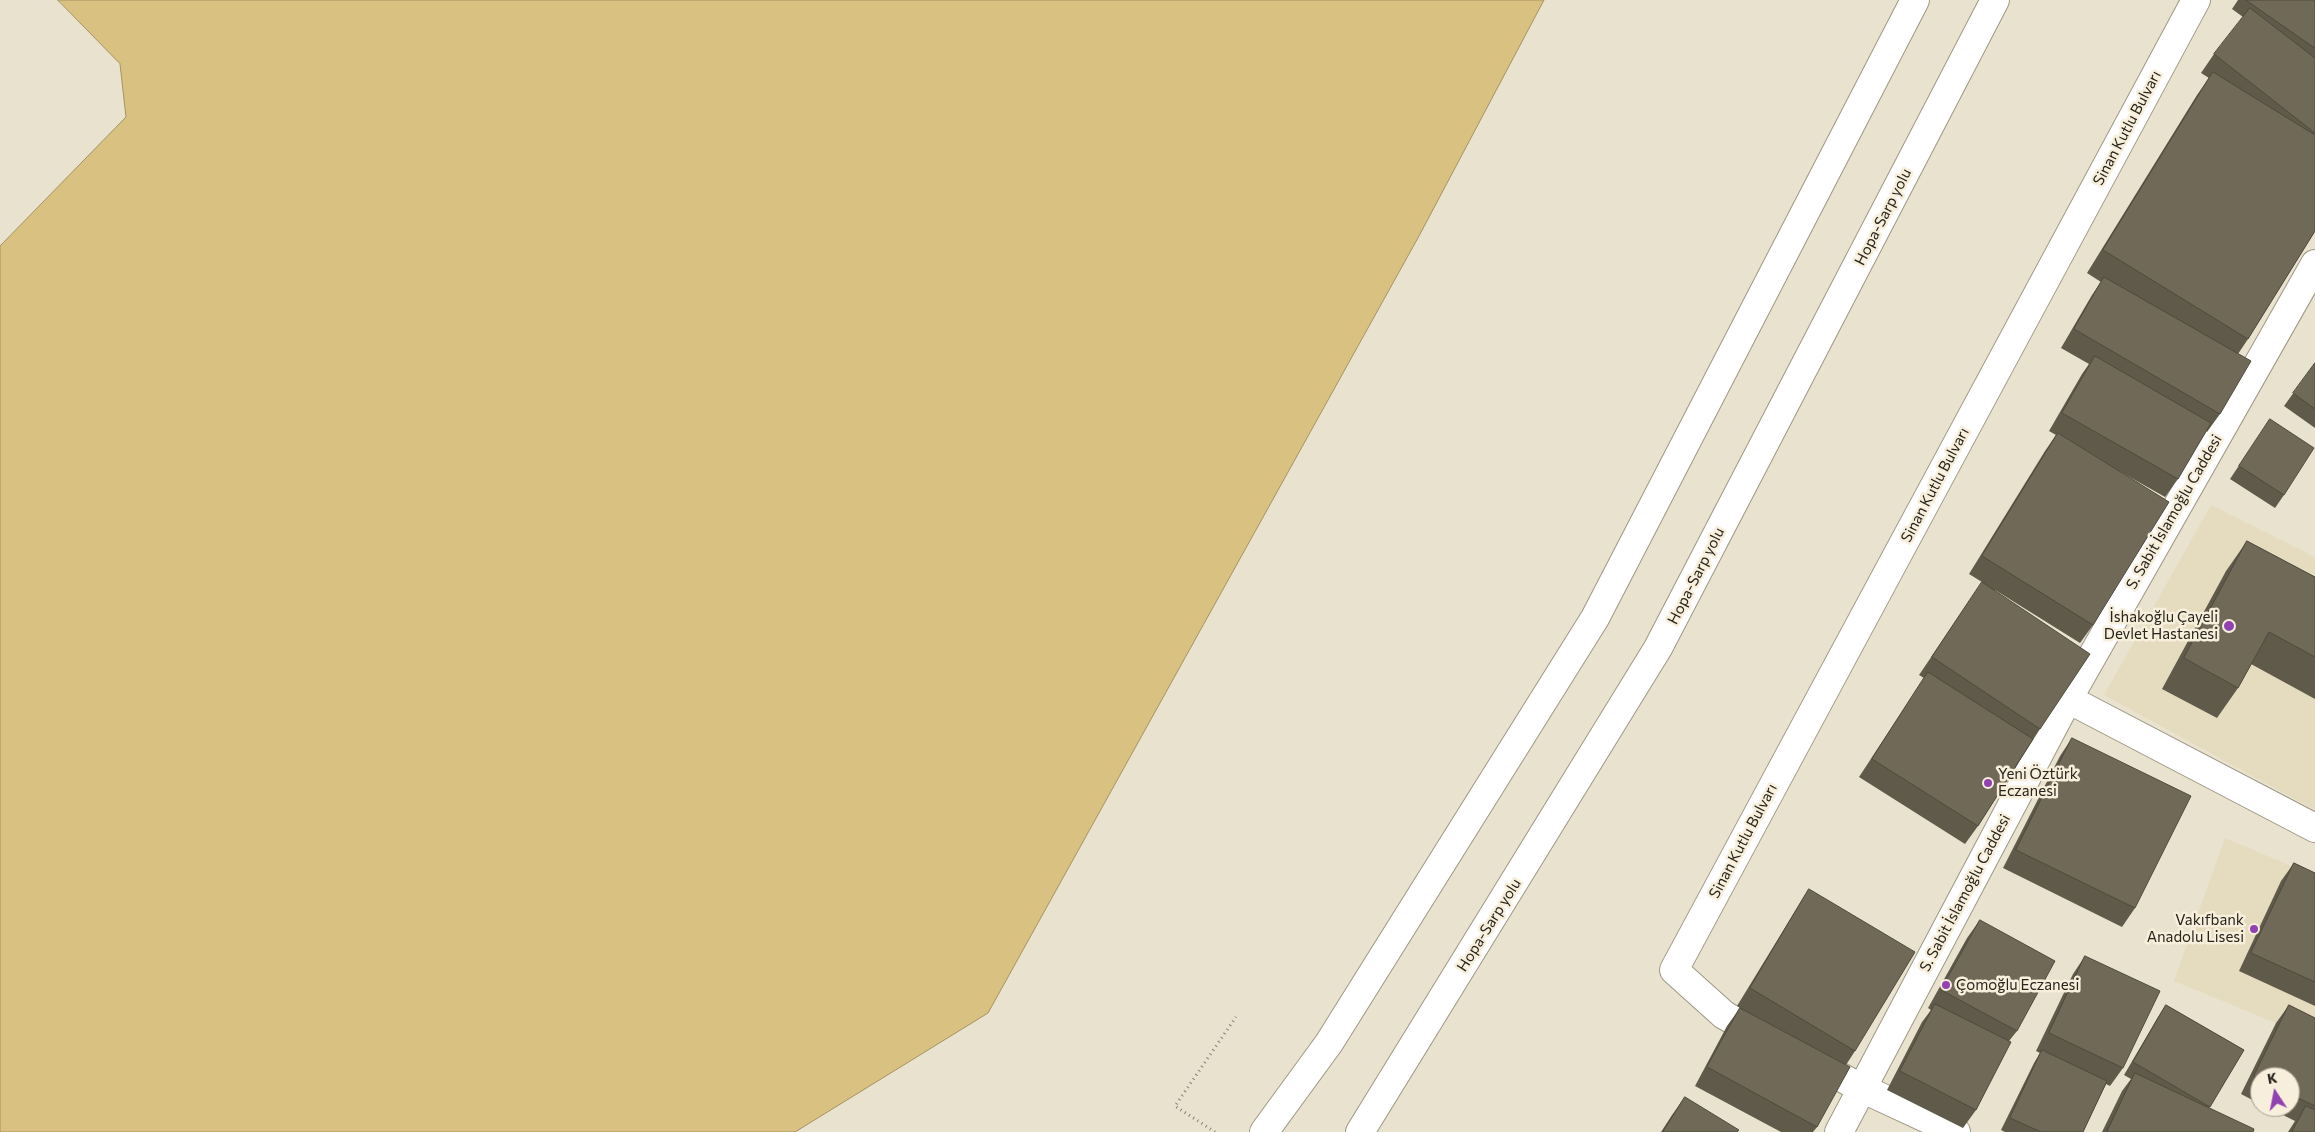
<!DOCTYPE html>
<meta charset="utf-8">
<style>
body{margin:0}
#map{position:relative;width:2315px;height:1132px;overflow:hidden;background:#e9e2ce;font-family:Commissioner,sans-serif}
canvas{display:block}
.north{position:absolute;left:2250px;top:1067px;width:50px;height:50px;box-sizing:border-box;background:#f7efdb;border:1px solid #a49e8f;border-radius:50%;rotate:349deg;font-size:14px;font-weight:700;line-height:20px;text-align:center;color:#27241d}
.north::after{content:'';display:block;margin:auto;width:18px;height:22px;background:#9241b1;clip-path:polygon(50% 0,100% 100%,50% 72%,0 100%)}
</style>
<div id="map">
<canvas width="2315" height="1132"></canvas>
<div class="north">K</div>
</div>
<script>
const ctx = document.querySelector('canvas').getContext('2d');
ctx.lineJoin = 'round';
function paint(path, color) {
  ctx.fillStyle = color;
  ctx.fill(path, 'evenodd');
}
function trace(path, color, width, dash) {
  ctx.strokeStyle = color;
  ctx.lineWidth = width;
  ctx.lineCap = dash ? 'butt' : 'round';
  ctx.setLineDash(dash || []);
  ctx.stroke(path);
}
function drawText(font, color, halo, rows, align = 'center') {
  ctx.font = font + ' Commissioner,sans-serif';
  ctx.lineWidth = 5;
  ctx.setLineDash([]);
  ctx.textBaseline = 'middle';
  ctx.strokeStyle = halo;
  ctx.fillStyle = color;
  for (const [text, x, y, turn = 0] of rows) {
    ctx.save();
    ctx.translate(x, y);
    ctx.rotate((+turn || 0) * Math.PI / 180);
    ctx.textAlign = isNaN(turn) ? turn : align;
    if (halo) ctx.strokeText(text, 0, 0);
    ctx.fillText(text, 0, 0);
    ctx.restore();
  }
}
paint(new Path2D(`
 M2211 505 2315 557V810L2104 695Z
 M2225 838 2315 876V1039L2174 981Z`), '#e5dbbf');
const water = new Path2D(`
 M58 0H1544L1419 236 988 1013 795 1132H0V246L126 117 120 64Z`);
paint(water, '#d9c181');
trace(water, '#a49263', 1);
const minor = new Path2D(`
 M2068 699 2315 828
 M1764 1037 1724 1015 1674 970 2196 0
 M1811 1061 1861 1088 1956 1132`);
const tertiary = new Path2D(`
 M1839 1132 2068 699 2315 264`);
const trunk = new Path2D(`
 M1264 1132 1329 1043 1595 618 1915 0
 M1360 1132 1658 648 1995 0`);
trace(minor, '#9e9784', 30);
trace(tertiary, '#9e9784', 30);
trace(trunk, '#9e9784', 30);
trace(new Path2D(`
 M1215 1132 1175 1106 1236 1017`), '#837e71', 3, [1, 4]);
trace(minor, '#fff', 28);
trace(tertiary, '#fff', 28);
trace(trunk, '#fff', 28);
paint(new Path2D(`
 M2238 0H2315V231L2248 339 2238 354 2220 414 2207 432 2206 431 2178 479 2165 497 2119 471 2093 625 2080 643 1995 590 2040 729 1978 826 1965 844 1859 777 1924 678 1919 675 1982 582 1969 574 2045 451 2056 435 2049 431 2082 374 2089 364 2061 348 2092 295 2101 282 2087 273 2197 95 2209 78 2201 73 2214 54 2243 17 2232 9Z
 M2315 363V428L2284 406Z
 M2270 419 2284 495 2275 508 2230 479Z
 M2247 541 2315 577V699L2251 664 2238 688 2217 718 2162 689 2226 571Z
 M2072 738 2135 908 2122 927 2003 868 2060 756Z
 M2294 863 2315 873V1006L2239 971 2281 881Z
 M1809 889 1855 1051 1846 1065 1817 1127 1813 1132H1781L1695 1086 1727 1026 1740 1008 1737 1006 1797 908Z
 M1980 920 2017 1031 2009 1041 1976 1110 1963 1128 1887 1090 1922 1022 1931 1010 1928 1008 1967 938Z
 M2085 956 2123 1068 2110 1086 2106 1084 2083 1132H2005L2001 1130 2034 1063 2040 1053 2036 1051 2073 974Z
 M2166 1005 2244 1050 2209 1108 2253 1132H2102L2122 1091 2131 1079 2124 1075 2158 1017Z
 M2289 1005 2315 1018V1132H2288L2295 1121 2267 1107H2290V1077H2260V1104L2241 1094 2276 1023Z
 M1685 1097 1737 1132H1661L1672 1115Z`), '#605a4b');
const building = new Path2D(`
 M2246 0H2315V48Z
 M2250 8 2315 58V133L2214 54Z
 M2213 72 2315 135V231L2248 339 2103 250Z
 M2104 277 2251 361 2220 414 2074 329Z
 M2095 356 2211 423 2178 479 2062 413Z
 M2315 363V409L2293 393Z
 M2270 419 2314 448 2284 495 2239 466Z
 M2058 433 2169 502 2093 625 1982 556Z
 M2247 541 2315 577V657L2269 632 2238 688 2184 658Z
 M1982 582 2090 654 2040 729 1932 657Z
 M1928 672 2033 739 1978 826 1872 759Z
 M2072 738 2191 796 2135 908 2016 850Z
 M2294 863 2315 873V982L2251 953Z
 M1809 889 1915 952 1855 1051 1750 988Z
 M1980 920 2055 961 2017 1031 1941 990Z
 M2085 956 2160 991 2123 1068 2049 1033Z
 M1935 1004 2011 1042 1976 1110 1900 1071Z
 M2166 1005 2244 1050 2210 1107 2133 1062Z
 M2289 1005 2315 1018V1106L2290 1094V1077H2260V1079L2254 1076Z
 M1740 1008 1850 1067 1817 1127 1707 1067Z
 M2042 1050 2107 1081 2083 1132H2041L2010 1118Z
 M2135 1073 2254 1129 2253 1132H2107Z
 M1685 1097 1739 1130 1737 1132H1663Z
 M2306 1106 2315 1110V1132H2292Z`);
paint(building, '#706957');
trace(building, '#4e4a3d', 1);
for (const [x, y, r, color] of [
 [2229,626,6,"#9241b1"],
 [1988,783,5,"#9241b1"],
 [2254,929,5,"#9241b1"],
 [1946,985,5,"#9241b1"]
]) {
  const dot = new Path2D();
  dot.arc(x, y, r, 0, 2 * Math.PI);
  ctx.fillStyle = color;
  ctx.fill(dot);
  trace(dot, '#f7efdb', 2);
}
drawText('15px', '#27241d', '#f7efdb', [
 ["Sinan Kutlu Bulvarı",2127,128,-62],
 ["Hopa-Sarp yolu",1883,217,-63],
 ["Sinan Kutlu Bulvarı",1935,485,-62],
 ["S. Sabit İslamoğlu Caddesi",2174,512,-60],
 ["Hopa-Sarp yolu",1696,576,-63],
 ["Sinan Kutlu Bulvarı",1743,841,-62],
 ["S. Sabit İslamoğlu Caddesi",1965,893,-62],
 ["Hopa-Sarp yolu",1489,925,-58]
]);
drawText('15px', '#27241d', '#f7efdb', [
 ["İshakoğlu Çayeli",2218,617],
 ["Devlet Hastanesi",2218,634],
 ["Yeni Öztürk",1998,774,"left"],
 ["Eczanesi",1998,791,"left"],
 ["Vakıfbank",2244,920],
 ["Anadolu Lisesi",2244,937],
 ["Çomoğlu Eczanesi",1956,985,"left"]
], 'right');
</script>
